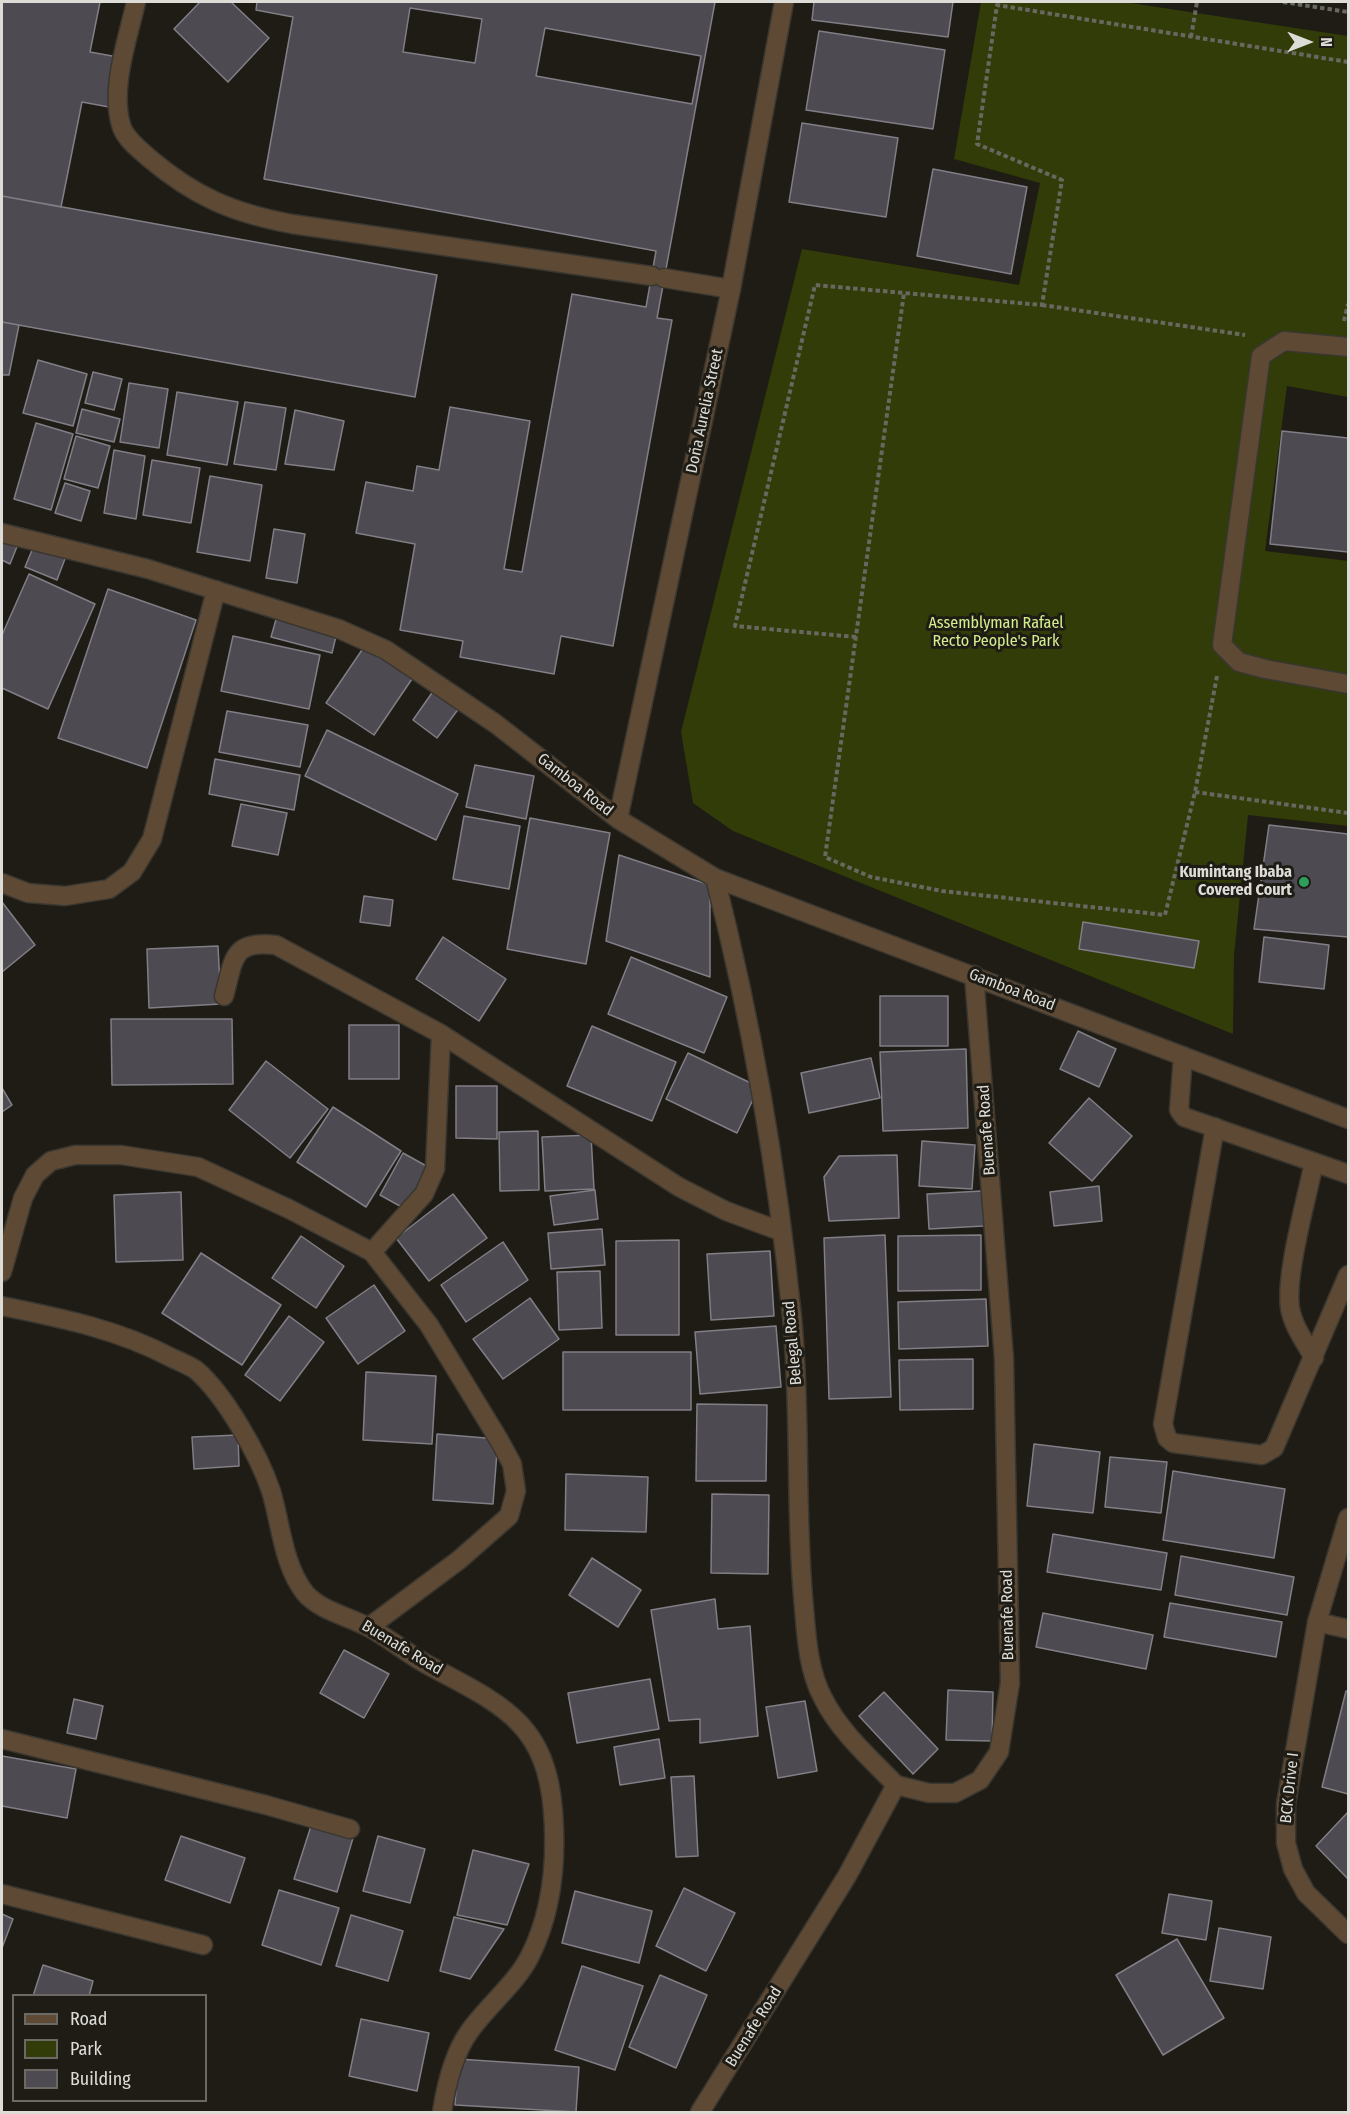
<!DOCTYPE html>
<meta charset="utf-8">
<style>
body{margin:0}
#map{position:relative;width:1350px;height:2114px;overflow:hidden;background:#1e1c15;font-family:"Fira Sans Condensed",sans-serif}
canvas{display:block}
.frame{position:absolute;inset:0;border:3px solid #dddcd7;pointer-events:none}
.legend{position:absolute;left:12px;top:1994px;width:195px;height:108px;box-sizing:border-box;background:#1e1c15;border:2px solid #6a6963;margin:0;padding:8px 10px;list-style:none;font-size:18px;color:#dddcd7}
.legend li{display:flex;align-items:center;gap:12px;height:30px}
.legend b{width:30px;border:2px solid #6a6963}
.north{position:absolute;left:1278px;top:12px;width:60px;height:60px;-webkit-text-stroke:4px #1e1c15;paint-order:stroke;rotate:90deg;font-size:16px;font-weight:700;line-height:24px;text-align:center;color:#dddcd7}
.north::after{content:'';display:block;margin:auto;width:21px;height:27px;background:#dddcd7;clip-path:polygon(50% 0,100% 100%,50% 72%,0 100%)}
</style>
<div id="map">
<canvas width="1350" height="2114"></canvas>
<div class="frame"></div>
<ul class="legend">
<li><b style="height:8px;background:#5d4934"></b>Road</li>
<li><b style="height:16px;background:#313c08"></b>Park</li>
<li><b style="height:16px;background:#4d4a52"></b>Building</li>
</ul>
<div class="north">N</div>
</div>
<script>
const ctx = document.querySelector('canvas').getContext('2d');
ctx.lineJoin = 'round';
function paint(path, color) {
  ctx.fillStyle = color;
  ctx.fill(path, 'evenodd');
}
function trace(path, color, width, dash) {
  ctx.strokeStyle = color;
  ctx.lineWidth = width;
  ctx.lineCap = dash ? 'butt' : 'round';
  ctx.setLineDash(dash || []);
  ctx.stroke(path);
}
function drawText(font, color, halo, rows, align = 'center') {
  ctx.font = font + ' "Fira Sans Condensed",sans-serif';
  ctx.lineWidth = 6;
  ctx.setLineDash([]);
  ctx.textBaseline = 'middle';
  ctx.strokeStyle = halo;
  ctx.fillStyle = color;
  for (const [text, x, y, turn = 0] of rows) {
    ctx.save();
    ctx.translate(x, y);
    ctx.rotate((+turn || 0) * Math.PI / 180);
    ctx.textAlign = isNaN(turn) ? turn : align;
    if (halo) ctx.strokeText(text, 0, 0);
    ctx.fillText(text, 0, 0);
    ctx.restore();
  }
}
paint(new Path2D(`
 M981 2H1124L1348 36V397L1287 386 1265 551 1348 561V826L1248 815 1234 956 1233 1034 733 831 693 803 681 732 802 249 1019 285 1040 183 954 159Z`), '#313c08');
const building = new Path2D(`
 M2 2H100L90 52 118 57 109 107 82 102 61 207 2 196Z
 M200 2H231L269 38 228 82 174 29Z
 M257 2H715L657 318 672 320 613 646 561 636 554 674 460 657 463 641 400 630 415 544 356 533 366 482 413 491 417 466 439 470 450 407 530 421 504 569 522 572 572 294 646 307 656 251 264 179 293 17 256 10ZM410 8 482 19 475 63 403 52ZM545 28 701 56 692 104 536 76Z
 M814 2H953L948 37 812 20Z
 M819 31 945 50 933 129 806 110Z
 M802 123 898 138 886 217 789 202Z
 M933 169 1027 187 1011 274 917 256Z
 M2 196 437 275 415 397 2 322Z
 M2 322 19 325 9 375H2Z
 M38 360 87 374 73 426 23 413Z
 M93 372 122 379 114 410 85 403Z
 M129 383 168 389 159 448 120 442Z
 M177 392 238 402 227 465 167 455Z
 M245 402 286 408 276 470 234 464Z
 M82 409 120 419 114 442 76 433Z
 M295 410 344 421 334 470 285 464Z
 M36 423 73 434 51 510 14 499Z
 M1282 431 1348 438V552L1270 544Z
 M76 436 110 446 98 488 64 479Z
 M114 450 145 456 136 519 104 513Z
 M152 460 200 468 191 523 143 515Z
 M210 476 262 485 250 561 197 552Z
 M65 483 90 491 81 521 55 513Z
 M274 529 305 534 297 583 266 578Z
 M2 537 18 544 10 564 2 560Z
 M35 543 66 556 57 580 25 567Z
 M29 574 95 604 48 709 2 688V635Z
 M108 589 196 620 147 768 58 738Z
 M277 616 337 632 332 653 271 637Z
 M233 636 320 655 309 709 221 691Z
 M366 644 414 676 374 735 326 703Z
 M434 690 459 708 437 738 413 720Z
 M227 711 308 725 300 767 219 752Z
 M327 730 458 794 436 840 305 776Z
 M215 759 300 775 294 810 209 794Z
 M475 765 534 776 526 819 466 807Z
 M241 804 287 813 278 855 232 846Z
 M464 816 520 826 509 889 453 879Z
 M530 818 610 833 586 964 507 949Z
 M1269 825 1348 834V937L1254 929Z
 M619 855 710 885V977L606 941Z
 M364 896 393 900 390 926 360 922Z
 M2 902 35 945 2 972Z
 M1083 922 1199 941 1194 968 1079 949Z
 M443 937 506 979 479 1021 416 979Z
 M1264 937 1329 945 1324 989 1259 982Z
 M218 946 221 1004 149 1008 147 949Z
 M631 957 727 997 704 1053 608 1014Z
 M880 996H948V1046H880Z
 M111 1019H232L233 1084 112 1085Z
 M349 1025H399V1079H349Z
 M592 1026 676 1062 652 1121 567 1086Z
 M1078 1031 1116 1049 1099 1087 1060 1069Z
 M966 1049 968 1128 883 1131 880 1052Z
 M688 1053 759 1087 737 1133 666 1099Z
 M871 1058 880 1098 809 1113 801 1073Z
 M266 1061 328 1109 290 1158 229 1110Z
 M456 1086H497V1139L456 1138Z
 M2 1088 12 1105 2 1112Z
 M1089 1098 1132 1136 1092 1181 1049 1143Z
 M333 1107 401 1151 366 1207 297 1162Z
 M538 1131 539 1190 500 1191 499 1132Z
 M591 1135 594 1189 545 1191 542 1137Z
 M922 1141 975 1145 972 1189 919 1186Z
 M403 1153 430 1168 407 1210 380 1195Z
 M897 1155 899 1218 829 1221 824 1177 839 1156Z
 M1099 1186 1102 1221 1054 1226 1050 1192Z
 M595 1190 598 1219 554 1225 550 1196Z
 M982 1191 984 1226 929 1229 927 1194Z
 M181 1192 183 1260 116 1262 114 1195Z
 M453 1194 487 1238 429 1281 396 1238Z
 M602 1229 605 1265 551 1269 548 1233Z
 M885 1235 891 1397 829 1399 824 1238Z
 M981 1235V1290L898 1291V1236Z
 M301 1236 344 1266 316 1308 272 1278Z
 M679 1240V1335H616V1241Z
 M503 1242 528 1280 466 1322 441 1285Z
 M770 1251 774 1316 711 1320 707 1254Z
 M201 1253 281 1305 242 1365 162 1313Z
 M600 1271 602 1328 559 1330 557 1272Z
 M374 1285 405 1331 358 1364 326 1318Z
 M530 1298 559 1339 503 1379 473 1339Z
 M986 1299 988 1346 899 1349 898 1302Z
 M289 1316 324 1342 280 1401 245 1375Z
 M776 1326 781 1387 700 1394 695 1332Z
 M563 1352H691V1410H563Z
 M973 1359V1409L900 1410 899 1360Z
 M366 1372 436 1376 432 1444 363 1440Z
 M697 1404 767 1405 766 1481H696Z
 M437 1434 498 1439 493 1504 433 1500Z
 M238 1435 239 1466 194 1469 192 1437Z
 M1034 1444 1100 1452 1093 1513 1027 1506Z
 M1110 1457 1167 1462 1161 1513 1105 1507Z
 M1173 1471 1285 1489 1274 1558 1163 1540Z
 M566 1474 648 1477 646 1532 565 1530Z
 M712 1494 769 1495 768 1574 711 1573Z
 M1053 1534 1167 1553 1161 1590 1047 1572Z
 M1181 1556 1294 1577 1287 1615 1175 1595Z
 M592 1558 641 1590 618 1627 569 1595Z
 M715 1599 718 1629 750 1626 758 1736 700 1743V1719L669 1721 651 1610Z
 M1170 1603 1282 1622 1276 1657 1164 1637Z
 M1043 1613 1153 1635 1146 1669 1036 1647Z
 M344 1650 389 1674 364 1718 320 1693Z
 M650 1679 659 1729 577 1743 568 1693Z
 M948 1690 993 1692 992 1741 946 1740Z
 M1346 1691 1348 1692V1794L1322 1787Z
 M884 1692 938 1749 913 1774 859 1716Z
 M74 1699 103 1706 96 1739 67 1733Z
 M805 1701 817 1771 778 1778 766 1707Z
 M659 1739 665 1778 620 1785 614 1747Z
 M2 1756 76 1769 67 1818 2 1806Z
 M694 1776 698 1856 676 1857 671 1777Z
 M1348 1812V1879L1316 1846Z
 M311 1826 353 1838 337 1892 294 1879Z
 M181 1836 245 1858 230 1903 165 1880Z
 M378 1836 425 1849 410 1903 363 1891Z
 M473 1850 529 1864 507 1925 457 1915Z
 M684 1888 735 1913 706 1971 656 1946Z
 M279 1890 339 1908 321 1965 262 1945Z
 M575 1891 652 1911 639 1963 562 1943Z
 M1169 1894 1212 1901 1206 1940 1162 1933Z
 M2 1914 13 1919 2 1948Z
 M351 1915 403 1931 388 1981 336 1966Z
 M454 1917 504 1929 470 1979 440 1971Z
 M1219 1928 1271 1937 1263 1989 1210 1981Z
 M1177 1939 1224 2018 1163 2055 1116 1975Z
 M43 1965 93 1981 89 1996H33Z
 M582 1966 643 1986 615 2070 555 2050Z
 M660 1975 707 1995 676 2068 629 2047Z
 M361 2019 429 2033 417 2091 349 2076Z
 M458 2059 579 2067 576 2112 455 2105Z`);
paint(building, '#4d4a52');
trace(building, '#817e86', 1.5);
const lane = new Path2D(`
 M136 2C128 38 109 91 122 128 127 140 139 149 149 158 195 197 233 213 292 224L652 276
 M664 278 731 289
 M1348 347 1284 341 1261 356 1222 645 1239 662 1265 669 1348 684
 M1183 1056 1179 1110 1184 1117 1348 1174
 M1215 1127 1163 1424 1167 1438 1173 1443 1262 1455 1274 1448 1348 1275
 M1314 1358C1305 1342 1293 1326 1290 1308 1285 1274 1307 1198 1314 1162`);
const street = new Path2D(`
 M2 533 148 569 339 629 386 650 496 724 618 819 715 878 1348 1119
 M618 819 731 289 784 2
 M715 878C752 1023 777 1168 792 1317 801 1410 795 1503 803 1596 806 1629 807 1669 823 1698 839 1731 871 1759 896 1785
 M2 883 28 893 65 896 109 889 132 872 152 839 216 590
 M224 996C234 960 231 940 276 945L441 1034 679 1187 726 1211 780 1231
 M372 1252 424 1194 435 1169 441 1034
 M2 1272 23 1198 35 1175 51 1161 75 1155H121L198 1167 289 1209 372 1252 429 1325 499 1440 512 1464 516 1491 509 1516 459 1560 369 1627
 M2 1306C60 1318 117 1329 170 1357 178 1361 189 1365 196 1370 225 1395 259 1455 271 1491 281 1524 283 1565 305 1593 320 1611 351 1617 370 1628 390 1639 408 1654 428 1665 500 1704 546 1721 553 1811 557 1861 552 1912 530 1956 516 1984 487 2006 469 2032 453 2055 446 2086 442 2112
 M1348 1518 1317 1622 1286 1804V1843L1293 1869 1306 1893 1348 1934
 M1317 1622 1348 1629
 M2 1739 266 1805 350 1829
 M2 1894 203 1945
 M700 2112 847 1876 896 1785 929 1793H955L980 1780 999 1752 1010 1683 1004 1359 974 975`);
trace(lane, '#393730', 21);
trace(street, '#393730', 21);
trace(new Path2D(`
 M1283 2 1348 12
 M1191 37 1197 2
 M1042 305 1245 335
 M1344 321 1348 304
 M856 637 735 626 815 285 904 293
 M1217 676 1195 792 1165 915 942 891 871 877 825 857 904 293 1042 305 1062 180 977 144 997 5 1348 62
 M1195 792 1348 813`), '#686760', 4, [4.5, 3]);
trace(lane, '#5d4934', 18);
trace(street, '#5d4934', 18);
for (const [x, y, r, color] of [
 [1304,882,6,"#2e9e5b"]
]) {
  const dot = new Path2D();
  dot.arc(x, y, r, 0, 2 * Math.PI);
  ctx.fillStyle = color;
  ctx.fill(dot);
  trace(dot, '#1e1c15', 2);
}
drawText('16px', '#dddcd7', '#1e1c15', [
 ["Doña Aurelia Street",705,411,-78],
 ["Gamboa Road",575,785,38],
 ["Gamboa Road",1012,990,21],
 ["Buenafe Road",987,1130,-94],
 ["Belegal Road",793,1343,-95],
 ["Buenafe Road",1008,1615,-91],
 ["Buenafe Road",402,1648,31],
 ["BCK Drive I",1290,1788,-84],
 ["Buenafe Road",754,2027,-58]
]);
drawText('16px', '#d4ee8e', '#1e1c15', [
 ["Assemblyman Rafael",996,624],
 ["Recto People's Park",996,642]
]);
drawText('bold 16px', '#dddcd7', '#1e1c15', [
 ["Kumintang Ibaba",1292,873],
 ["Covered Court",1292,891]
], 'right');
</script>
